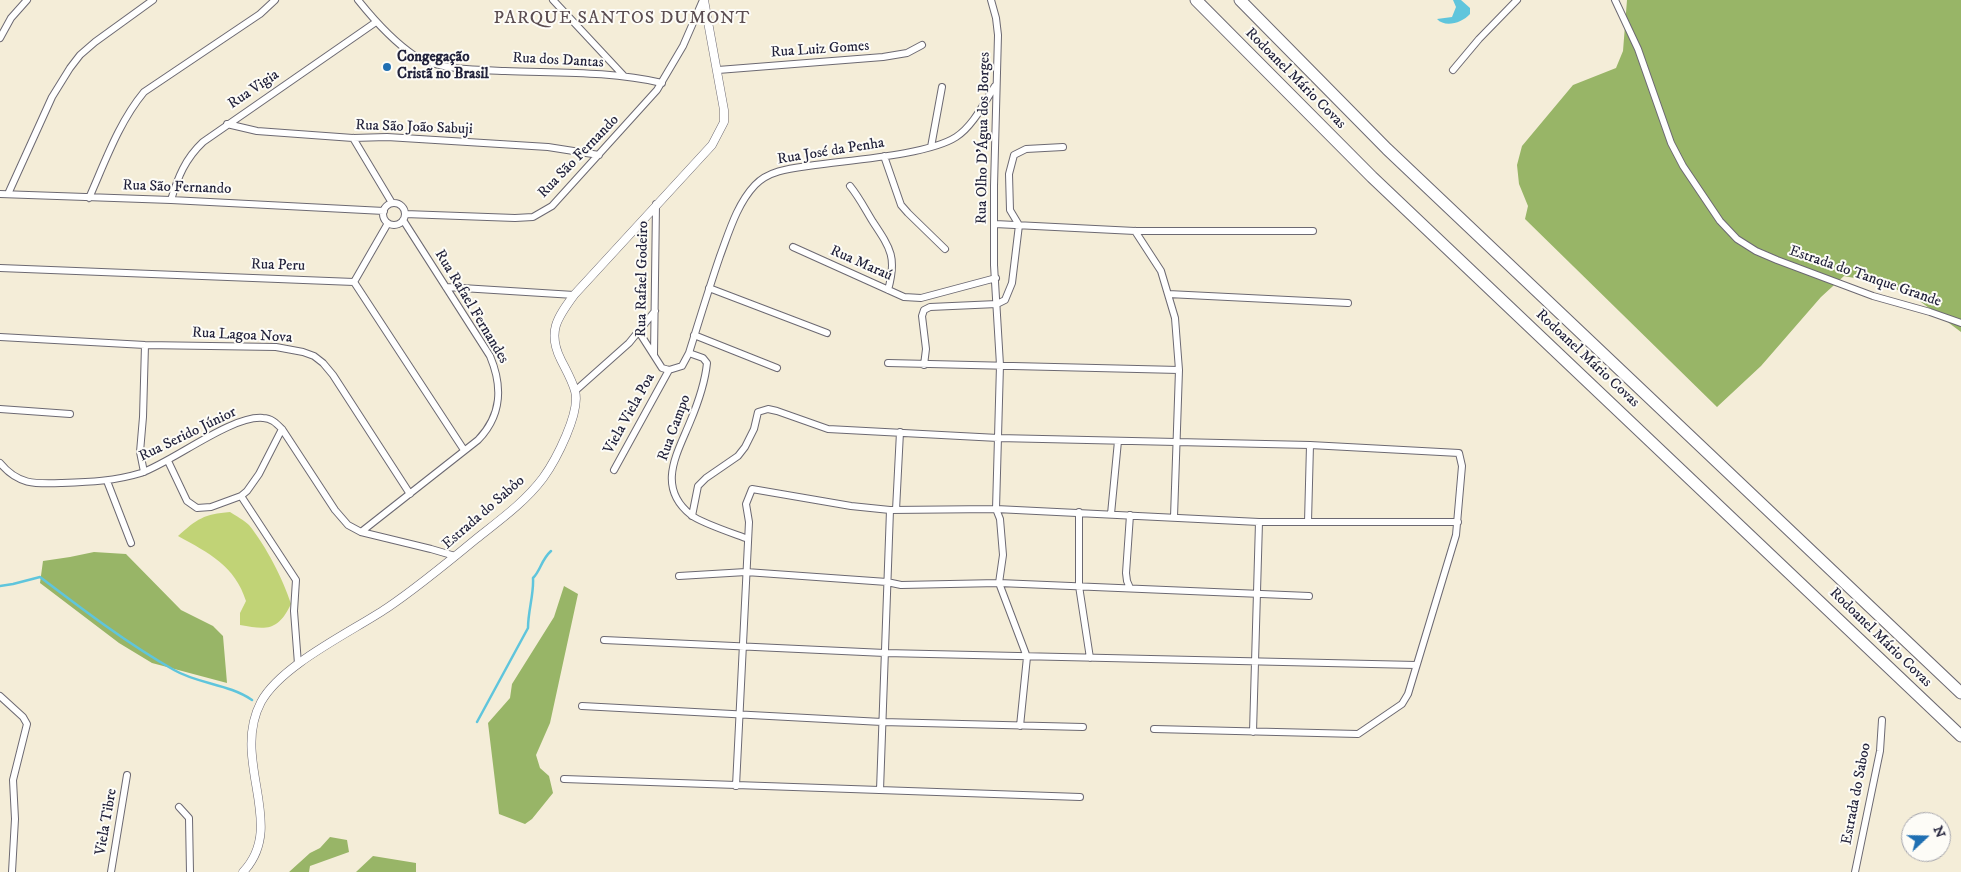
<!DOCTYPE html>
<meta charset="utf-8">
<style>
body{margin:0}
#map{position:relative;width:1961px;height:872px;overflow:hidden;background:#f4edd8;font-family:"IM FELL DW Pica",serif}
canvas{display:block}
.north{position:absolute;left:1901px;top:812px;width:50px;height:50px;box-sizing:border-box;background:#fdfcf7;border:1px solid #a5a5ac;border-radius:50%;rotate:69deg;font-size:14px;font-weight:700;line-height:20px;text-align:center;color:#22223b}
.north::after{content:'';display:block;margin:auto;width:18px;height:22px;background:#1f6fb2;clip-path:polygon(50% 0,100% 100%,50% 72%,0 100%)}
</style>
<div id="map">
<canvas width="1961" height="872"></canvas>
<div class="north">N</div>
</div>
<script>
const ctx = document.querySelector('canvas').getContext('2d');
ctx.lineJoin = 'round';
function paint(path, color) {
  ctx.fillStyle = color;
  ctx.fill(path, 'evenodd');
}
function trace(path, color, width, dash) {
  ctx.strokeStyle = color;
  ctx.lineWidth = width;
  ctx.lineCap = dash ? 'butt' : 'round';
  ctx.setLineDash(dash || []);
  ctx.stroke(path);
}
function drawText(font, color, halo, rows, align = 'center') {
  ctx.font = font + ' "IM FELL DW Pica",serif';
  ctx.lineWidth = 4;
  ctx.setLineDash([]);
  ctx.textBaseline = 'middle';
  ctx.strokeStyle = halo;
  ctx.fillStyle = color;
  for (const [text, x, y, turn = 0] of rows) {
    ctx.save();
    ctx.translate(x, y);
    ctx.rotate((+turn || 0) * Math.PI / 180);
    ctx.textAlign = isNaN(turn) ? turn : align;
    if (halo) ctx.strokeText(text, 0, 0);
    ctx.fillText(text, 0, 0);
    ctx.restore();
  }
}
paint(new Path2D(`
 M230 512C236 516 244 520 249 525 266 546 283 579 291 604 278 631 267 630 240 625V613L246 601C235 566 209 553 178 536 197 519 204 514 230 512Z`), '#c1d376');
paint(new Path2D(`
 M1627 0H1961V332L1913 296 1880 283 1844 276 1821 297 1761 366 1717 407 1525 219 1528 206 1519 184 1517 165 1522 146 1573 85 1616 68 1623 51Z
 M94 552 126 554 181 610 213 626 223 636 227 683 152 663 119 643 40 583 43 561 70 557Z
 M564 586 578 594 550 723 536 755 540 768 549 776 553 793 532 819 525 824 499 814 488 723 510 698 512 684 554 617Z
 M330 837 347 840 349 852 310 866 309 872H289L310 853 320 848Z
 M373 856 416 863V872H356Z`), '#98b567');
paint(new Path2D(`
 M1453 0H1461L1470 8V14C1462 23 1445 28 1437 19L1452 17 1456 7Z`), '#5fc5dc');
trace(new Path2D(`
 M0 586 13 584 40 577C82 609 128 644 174 670 198 684 229 684 252 700
 M477 722 528 628C528 610 534 595 533 578 541 570 541 560 551 551`), '#5fc5dc', 2.5);
const minor = new Path2D(`
 M358 0C374 20 394 42 415 56 438 70 479 70 505 71 557 73 611 71 662 83
 M553 0 624 76
 M991 0 996 18 998 35 994 186V265L1000 365 996 509 1000 519 1003 555 999 583 1027 657 1020 726
 M1615 0 1638 49 1671 143 1683 166 1720 221 1737 239 1756 251 1777 260 1873 296 1930 312 1961 323
 M0 38 11 18 27 0
 M718 70 883 57 907 53 922 45
 M1453 70 1479 39 1517 0
 M227 124 257 131 353 138 387 137 548 147 599 155
 M353 138 392 203
 M931 147 942 87
 M884 156 901 205 908 213 945 249
 M850 186C859 197 865 209 873 222 891 249 897 258 888 290
 M0 194 171 200 384 211
 M8 194 52 97 70 68 80 55 95 42 153 0
 M89 198C105 162 119 122 144 92L260 14 275 0
 M171 200C178 177 185 159 203 142L376 22
 M383 214a11 11 0 1 1 22 0a11 11 0 1 1-22 0Z
 M405 214 515 218 533 217 552 206 657 90 683 46 703 0
 M995 224 1135 231H1313
 M1135 231 1161 271 1175 318 1179 370 1174 517
 M793 247 904 297 921 298 996 278
 M0 268 354 282 464 450
 M354 282 388 223
 M446 287 574 295
 M709 288 827 333
 M1168 294 1348 303
 M639 332 662 368 669 370 682 366 689 353C699 321 709 288 720 256 729 232 737 204 755 185 770 169 795 168 815 165 850 160 928 155 956 137 973 126 984 103 995 86
 M694 335 777 368
 M0 337 145 345 276 347 303 352 314 356 323 363 333 375 410 494
 M689 353 703 358 707 363C705 383 698 403 690 422 677 454 656 487 691 515 701 523 735 534 748 539
 M654 355 656 204
 M888 363 1179 370
 M924 365 926 349 922 316 924 310 930 307 997 304 1005 300 1012 283 1019 225 1010 210 1009 174 1014 155 1026 149 1063 147
 M575 391 629 343 655 311
 M0 409 70 414
 M168 461 187 501 197 508 211 507 241 496 247 491 259 474 282 429
 M0 463C18 485 35 484 62 483 90 482 115 481 141 473 174 461 232 415 263 418 271 418 276 423 282 429L335 510 348 525 361 532 431 549 455 556
 M614 470 669 370
 M144 472 140 452 143 417 145 345
 M107 481 131 543
 M241 496 296 580 294 611 298 664
 M896 510 900 432
 M1079 512V586L1090 658
 M1111 514 1118 441
 M1130 515 1126 573 1127 581 1130 588
 M692 516 698 486 706 478 738 456 745 447 754 429 758 412 768 409 777 411 828 429 998 438 1310 445 1459 453 1462 466 1456 535 1408 694 1402 704 1358 734 1154 729
 M1308 522 1310 445
 M361 532 478 440C502 415 503 387 490 356L403 220
 M679 576 746 572 887 582 901 585 999 583 1309 596
 M604 640 885 653 1416 665
 M0 696 23 717 27 724 13 780 15 819 12 872
 M582 706 882 722 1083 727
 M1253 732 1259 522
 M564 779 1080 797
 M736 786 749 522 746 504 752 489 851 506 890 510 996 509 1259 522H1458
 M880 790 890 510
 M179 807 189 818 190 872
 M111 872 127 775
 M1855 872 1880 751 1882 720`);
const tertiary = new Path2D(`
 M243 872C288 825 230 761 261 702 281 665 351 632 387 608 418 587 447 563 476 539 500 520 525 502 543 478 556 460 581 412 575 391 572 380 566 370 561 360 547 332 557 318 574 295L712 145 724 122V110L704 0`);
const motorway = new Path2D(`
 M1196 0 1372 177 1961 736
 M1240 0 1387 149 1961 693`);
trace(minor, '#6c6972', 8);
trace(tertiary, '#6c6972', 9);
trace(motorway, '#6c6972', 13);
trace(minor, '#fff', 6);
trace(tertiary, '#fff', 8);
trace(motorway, '#fff', 11);
for (const [x, y, r, color] of [
 [387,67,5,"#1f6fb2"]
]) {
  const dot = new Path2D();
  dot.arc(x, y, r, 0, 2 * Math.PI);
  ctx.fillStyle = color;
  ctx.fill(dot);
  trace(dot, '#fdfcf7', 2);
}
drawText('15px', '#22223b', '#fdfcf7', [
 ["Rua Luiz Gomes",820,50,-4],
 ["Rua dos Dantas",558,61,3],
 ["Rodoanel Mário Covas",1295,79,45],
 ["Rua Vigia",254,90,-34],
 ["Rua São João Sabuji",414,128,2],
 ["Rua Olho D'Água dos Borges",984,138,-89],
 ["Rua José da Penha",831,152,-9],
 ["Rua São Fernando",579,157,-46],
 ["Rua São Fernando",177,188,2],
 ["Rua Maraú",861,264,24],
 ["Rua Peru",278,266,2],
 ["Estrada do Tanque Grande",1865,277,19],
 ["Rua Rafael Godeiro",643,279,-89],
 ["Rua Rafael Fernandes",471,307,59],
 ["Rua Lagoa Nova",242,336,3],
 ["Rodoanel Mário Covas",1587,359,43],
 ["Viela Viela Poa",630,414,-61],
 ["Rua Campo",675,428,-70],
 ["Rua Serido Júnior",188,435,-26],
 ["Estrada do Sabôo",484,513,-41],
 ["Rodoanel Mário Covas",1880,638,44],
 ["Estrada do Saboo",1857,794,-79],
 ["Viela Tibre",107,822,-80]
]);
drawText('bold 15px', '#22223b', '#fdfcf7', [
 ["Congegação",397,58],
 ["Cristã no Brasil",397,75]
], 'left');
ctx.letterSpacing = '1px';
drawText('18px', '#5b4d51', '#fdfcf7', [
 ["PARQUE SANTOS DUMONT",622,19]
]);
ctx.letterSpacing = '0px';
</script>
